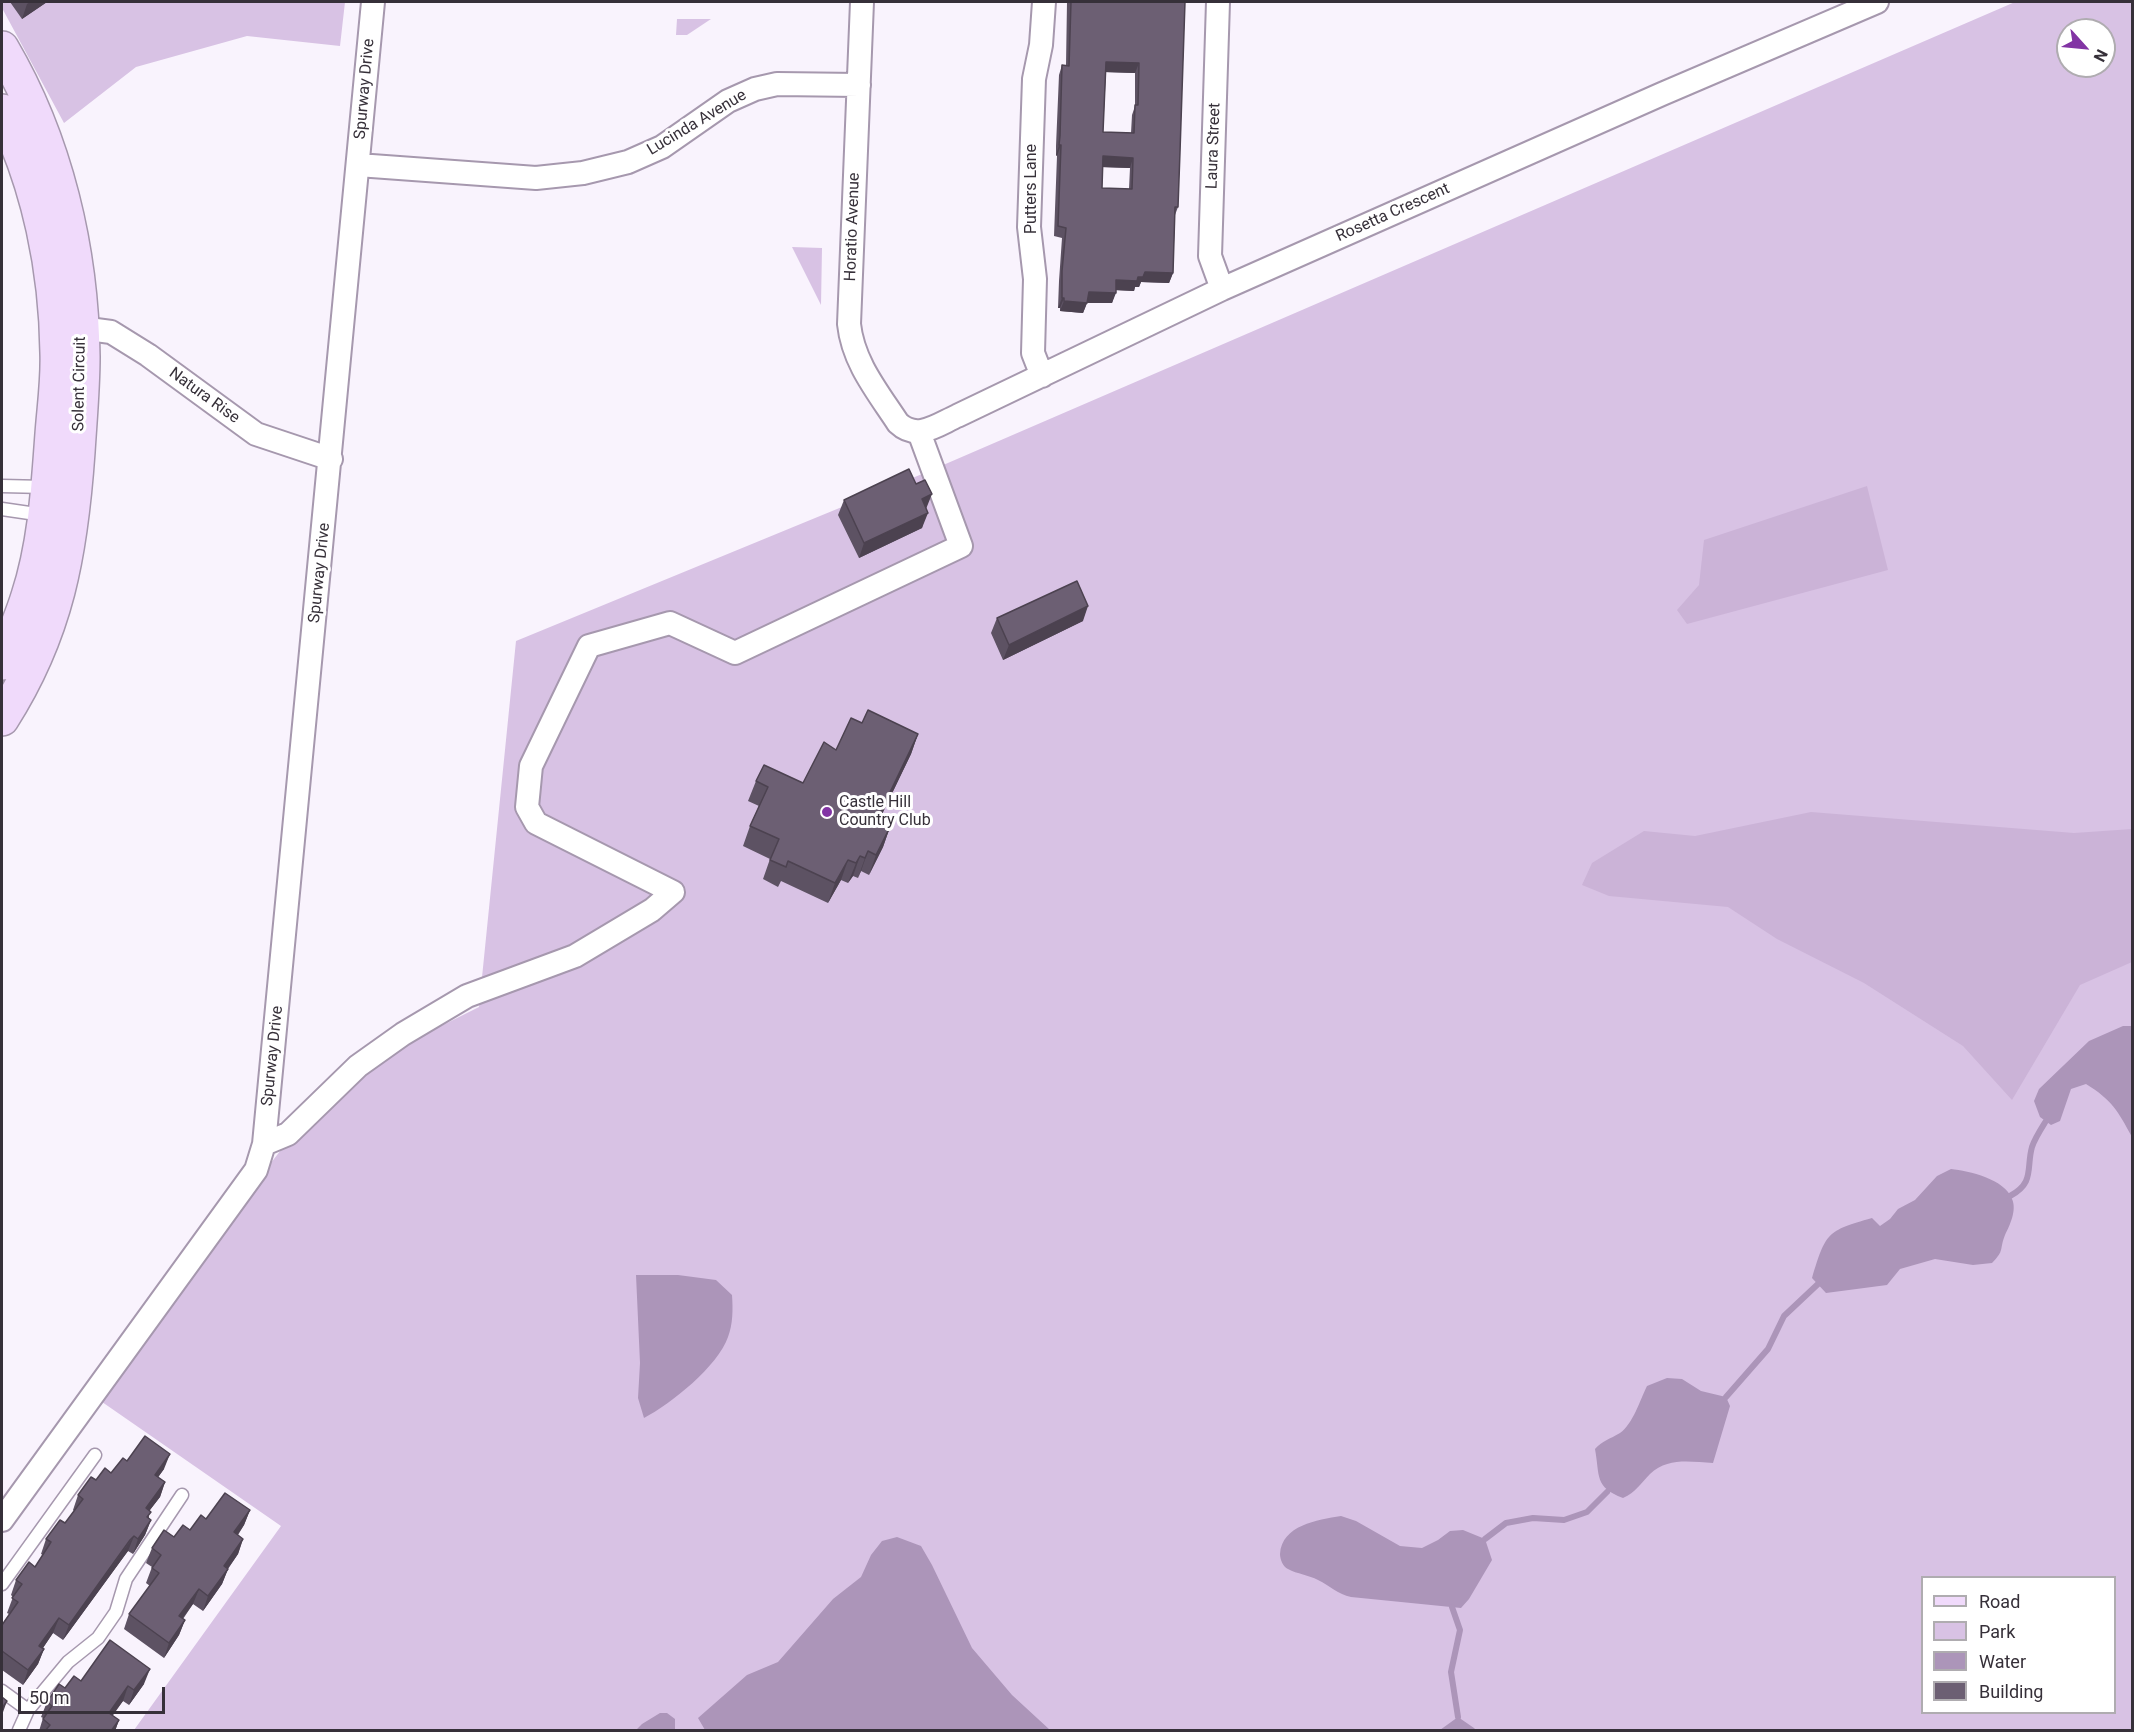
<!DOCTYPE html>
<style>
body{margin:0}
#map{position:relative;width:2134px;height:1732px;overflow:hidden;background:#f9f3fd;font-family:Roboto,sans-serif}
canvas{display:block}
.frame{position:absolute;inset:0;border:3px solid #363039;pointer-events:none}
.legend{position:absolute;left:1921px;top:1576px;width:195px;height:138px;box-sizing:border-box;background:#fff;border:2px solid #afacb0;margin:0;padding:8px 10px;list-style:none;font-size:18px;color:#363039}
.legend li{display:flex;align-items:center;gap:12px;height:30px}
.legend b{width:30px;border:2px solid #afacb0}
.north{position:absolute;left:2056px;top:18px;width:60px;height:60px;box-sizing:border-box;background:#fff;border:2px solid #afacb0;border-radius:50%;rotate:117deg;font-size:16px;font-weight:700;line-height:24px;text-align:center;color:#363039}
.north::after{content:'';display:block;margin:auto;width:21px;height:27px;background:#8234a4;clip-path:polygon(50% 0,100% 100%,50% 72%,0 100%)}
.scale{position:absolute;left:18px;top:1687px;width:147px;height:27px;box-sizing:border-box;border:3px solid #363039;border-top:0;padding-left:8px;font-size:18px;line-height:21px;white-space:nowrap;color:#363039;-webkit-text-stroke:4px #fff;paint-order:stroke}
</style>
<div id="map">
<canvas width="2134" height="1732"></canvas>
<div class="frame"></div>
<ul class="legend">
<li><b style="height:8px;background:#f0dafb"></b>Road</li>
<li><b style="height:16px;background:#d8c2e4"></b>Park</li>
<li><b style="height:16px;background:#ac95b9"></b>Water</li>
<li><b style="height:16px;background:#6c5f73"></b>Building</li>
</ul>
<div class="north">N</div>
<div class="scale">50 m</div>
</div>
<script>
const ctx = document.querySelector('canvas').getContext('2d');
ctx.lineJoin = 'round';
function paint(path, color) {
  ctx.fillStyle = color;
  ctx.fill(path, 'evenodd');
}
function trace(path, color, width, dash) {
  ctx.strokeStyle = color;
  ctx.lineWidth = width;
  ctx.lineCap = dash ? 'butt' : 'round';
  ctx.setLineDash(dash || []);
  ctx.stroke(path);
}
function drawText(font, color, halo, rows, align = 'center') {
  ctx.font = font + ' Roboto,sans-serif';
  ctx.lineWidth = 6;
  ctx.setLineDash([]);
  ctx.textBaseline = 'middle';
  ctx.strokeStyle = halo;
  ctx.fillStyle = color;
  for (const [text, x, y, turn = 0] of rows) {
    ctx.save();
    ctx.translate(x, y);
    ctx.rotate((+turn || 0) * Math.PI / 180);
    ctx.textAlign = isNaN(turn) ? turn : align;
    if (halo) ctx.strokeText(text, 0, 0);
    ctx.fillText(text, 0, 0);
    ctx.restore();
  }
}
paint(new Path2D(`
 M2 2H345L340 46 247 36 136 67 64 123 2 8Z
 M2015 2H2132V1730H134L281 1526 92 1395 294 1133 363 1065 479 1007 516 641 927 472ZM2068 30H2104V66H2068ZM1922 1578H2114V1712H1922Z
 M677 19H711L687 35H676Z
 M792 247 822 248 821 305Z`), '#d8c2e4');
paint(new Path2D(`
 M1867 486 1888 570 1687 624 1677 610 1699 585 1704 540Z
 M1811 812 2074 833 2132 829V962L2080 985 2012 1100 1963 1046 1864 983 1777 939 1728 907 1609 896 1582 885 1592 863 1644 831 1695 836Z`), '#cbb3d7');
paint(new Path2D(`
 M2123 1026H2132V1137C2118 1111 2112 1100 2086 1084L2071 1089 2060 1121 2051 1125 2040 1117 2034 1101 2039 1089 2089 1041Z
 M1951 1169C1969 1171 2005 1179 2012 1199 2017 1210 2010 1225 2005 1235 1999 1250 2005 1250 1992 1263L1973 1265 1935 1259 1900 1269 1887 1285 1826 1293 1812 1278C1826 1233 1826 1231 1872 1218L1880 1226 1890 1219 1898 1209 1915 1200 1937 1176Z
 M636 1275H678L716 1280 732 1295C733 1309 733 1324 728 1337 718 1366 671 1404 644 1418L638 1398 640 1363Z
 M1667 1378 1682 1379 1701 1391 1726 1397 1730 1406 1713 1463C1691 1462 1668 1457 1650 1474 1640 1484 1636 1492 1623 1498 1594 1487 1600 1476 1595 1449 1602 1441 1610 1439 1620 1433 1633 1424 1640 1400 1647 1386Z
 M1341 1516 1356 1521 1400 1546 1422 1548 1438 1540 1450 1531 1463 1530 1485 1539 1492 1560 1469 1599 1461 1608 1351 1597C1338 1594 1330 1586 1318 1580 1309 1575 1297 1574 1288 1569 1283 1567 1280 1559 1280 1554 1282 1525 1317 1520 1341 1516Z
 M897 1537 921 1546 932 1565 972 1648 1012 1695 1050 1730H705L698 1718 747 1675 778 1662 833 1599 861 1577 871 1555 882 1541Z
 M660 1713H667L675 1719V1730H636L642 1724Z
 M1458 1717 1474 1728 1476 1730H1440Z`), '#ac95b9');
trace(new Path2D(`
 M2010 1196C2035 1183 2026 1168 2032 1147 2035 1138 2041 1129 2046 1121
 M1726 1397 1768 1349 1784 1316 1818 1284
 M1485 1539 1506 1523 1533 1518 1564 1520 1587 1512 1607 1492
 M1452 1607 1460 1630 1451 1672 1458 1717`), '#ac95b9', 6);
const lane = new Path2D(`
 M2 486 45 487
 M2 509 43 515
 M2 1584 95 1455
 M2 1691 28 1710
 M19 1730 28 1710 68 1662 98 1638 116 1612 126 1579 182 1495`);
const street = new Path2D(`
 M862 2 849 324C853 362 877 391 898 423 917 441 937 425 957 416L1222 289 1662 94 1877 2
 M1218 2 1210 256 1222 289
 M358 165 536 178 583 173 628 162 662 147 728 101 755 89 777 84 859 85
 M81 328 111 332 148 355 256 434 331 459
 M1042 376 1033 353 1035 279 1029 227 1034 79 1041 45 1044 2
 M264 1144 288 1134 358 1066 403 1034 467 996 575 956 652 910 673 892 536 823 527 807 531 766 589 646 670 623 735 653 961 546 919 432
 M2 1520 256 1170 264 1144 373 2`);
const secondary = new Path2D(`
 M2 48C56 140 82 250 83 357 83 388 80 420 78 452 71 553 57 633 2 719
 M2 111C39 185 56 270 57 353 58 380 54 407 52 434 48 488 45 544 28 596 21 619 11 641 2 663`);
trace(lane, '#a698ae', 15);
trace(street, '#a698ae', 26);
trace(secondary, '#a698ae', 36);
trace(lane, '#fff', 12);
trace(street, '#fff', 22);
trace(secondary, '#f0dafb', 33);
paint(new Path2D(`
 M10 2H47L22 19Z
 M1067 2H1185L1178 207 1175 215 1173 273 1169 283 1141 282 1139 287H1135L1134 291 1116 290 1112 303H1087L1083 313 1060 311V308H1058L1059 281 1062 238 1054 236 1057 156 1056 155V146L1059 75 1062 65H1066ZM1106 72 1135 73V106L1132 115 1131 133 1103 132ZM1103 167 1130 168 1129 189 1102 188Z
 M844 500 926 509 922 528 859 558 838 515Z
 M997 618 1083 621 1003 660 991 633Z
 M862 723 918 734 911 754 882 814 886 816 884 823 890 827 883 847 869 875 861 871 858 878 853 876 848 883 841 880 828 903 781 881 778 887 763 879 770 859 743 846 750 826 759 806 748 801 756 781 803 783Z
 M127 1461 164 1469 158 1477 165 1482 160 1497 149 1511V1518L151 1520 145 1535 133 1554 128 1551 125 1555 63 1640 53 1633 43 1648 44 1649 38 1664 23 1685 2 1670V1625L9 1614 7 1613 13 1597 11 1595 16 1580 35 1567 43 1555 41 1554 46 1539 65 1523 74 1511 73 1510 78 1495 96 1480 111 1473Z
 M250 1510 244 1525 238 1535 243 1539 238 1554 228 1569 222 1584 203 1611 193 1604 183 1619 185 1620 179 1635 164 1658 124 1629 129 1614 150 1586 146 1583 152 1567 146 1563 152 1548 190 1530 206 1519Z
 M81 1681 144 1684 129 1705 123 1701 112 1715 119 1720 115 1731H39L43 1718 41 1717 47 1702 65 1688Z`), '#5d5263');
paint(new Path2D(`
 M30 2H47L22 19 27 4Z
 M1106 62 1139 63 1135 73 1102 72Z
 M1059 145H1061L1057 156 1056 155Z
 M1103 156 1133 158 1130 168 1099 167Z
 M1145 272 1173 273 1169 283 1141 282 1139 287H1135L1134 291 1113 290 1116 280 1138 277Z
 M1089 292 1116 293 1112 303H1087L1083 313 1060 311 1064 301Z
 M1062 298H1064L1060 308H1058Z
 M932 494 926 509 922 499Z
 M928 513 922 528 859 558 864 543Z
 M1088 606 1083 621 1003 660 1009 645Z
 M918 734 911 754 873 833 880 813Z
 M890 827 883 847 869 875 876 855Z
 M868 851 861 871 858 878 865 858Z
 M860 856 853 876 848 883 856 863Z
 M848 860 841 880 828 903 835 883Z
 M170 1454 164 1469 149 1490 155 1475Z
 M165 1482 160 1497 140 1523 146 1508Z
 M250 1510 244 1525 229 1547 234 1532Z
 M151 1520 145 1535 133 1554 138 1539Z
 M134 1536 128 1551 63 1640 69 1625Z
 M243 1539 238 1554 219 1581 224 1566Z
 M228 1569 222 1584 203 1611 208 1596Z
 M199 1589 193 1604 173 1631 179 1616Z
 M59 1618 53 1633 34 1661 39 1646Z
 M185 1620 179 1635 164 1658 169 1643Z
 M44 1649 38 1664 23 1685 28 1670Z
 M150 1669 144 1684 129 1705 134 1690Z
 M128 1686 123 1701 104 1728 109 1713Z
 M7 1701 2 1715V1708Z
 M119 1720 115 1731H111Z`), '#4c4250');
const building = new Path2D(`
 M1071 2H1185L1180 152 1178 207H1175L1173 273 1145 272 1143 277H1138L1137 281 1116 280V293L1089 292 1087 303 1064 301V298H1062V271L1066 228 1058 226 1061 145H1059L1060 136 1062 65 1069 66ZM1106 62 1139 63 1138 105H1135L1134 133 1103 132ZM1103 156 1133 158 1132 189 1102 188Z
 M909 469 916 484 925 480 932 494 922 499 928 513 864 543 844 500Z
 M1077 581 1088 606 1009 645 997 618Z
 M868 710 918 734 880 813 886 816 883 823 890 827 876 855 868 851 865 858 860 856 856 863 848 860 835 883 788 861 786 867 770 860 779 839 750 826 768 787 756 781 764 765 803 783 824 742 836 750 851 718 862 723Z
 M145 1436 170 1454 155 1475 165 1482 146 1508 151 1512 147 1517 151 1520 138 1539 134 1536 130 1540 69 1625 59 1618 39 1646 44 1649 28 1670 2 1651V1625L18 1602 12 1598 22 1584 16 1580 29 1562 35 1567 51 1542 46 1539 60 1520 65 1523 83 1499 78 1495 91 1477 96 1480 105 1468 111 1473 123 1458 127 1461Z
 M225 1493 250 1510 234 1532 243 1539 224 1566 228 1569 208 1596 199 1589 179 1616 185 1620 169 1643 129 1614 159 1573 152 1568 161 1555 152 1548 164 1530 174 1537 183 1525 190 1530 201 1515 206 1519Z
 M110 1640 150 1669 134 1690 128 1686 109 1713 119 1720 111 1731H45L50 1725 43 1719 52 1706 47 1702 59 1684 65 1688 74 1676 81 1681Z
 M2 1697 7 1701 2 1708Z`);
paint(building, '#6c5f73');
trace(building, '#4c4250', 1.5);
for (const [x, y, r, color] of [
 [827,812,6,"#8234a4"]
]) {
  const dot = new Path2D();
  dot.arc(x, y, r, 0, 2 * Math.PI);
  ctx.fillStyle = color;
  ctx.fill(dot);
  trace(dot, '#fff', 2);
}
drawText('16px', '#363039', '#fff', [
 ["Spurway Drive",365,89,-85],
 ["Lucinda Avenue",697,123,-31],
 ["Laura Street",1214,146,-88],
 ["Putters Lane",1032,189,-90],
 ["Rosetta Crescent",1393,213,-24],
 ["Horatio Avenue",853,227,-88],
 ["Solent Circuit",80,384,-89],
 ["Natura Rise",204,396,36],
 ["Spurway Drive",320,573,-84],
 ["Spurway Drive",273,1056,-84]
]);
drawText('16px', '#363039', '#fff', [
 ["Castle Hill",839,803],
 ["Country Club",839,821]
], 'left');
</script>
